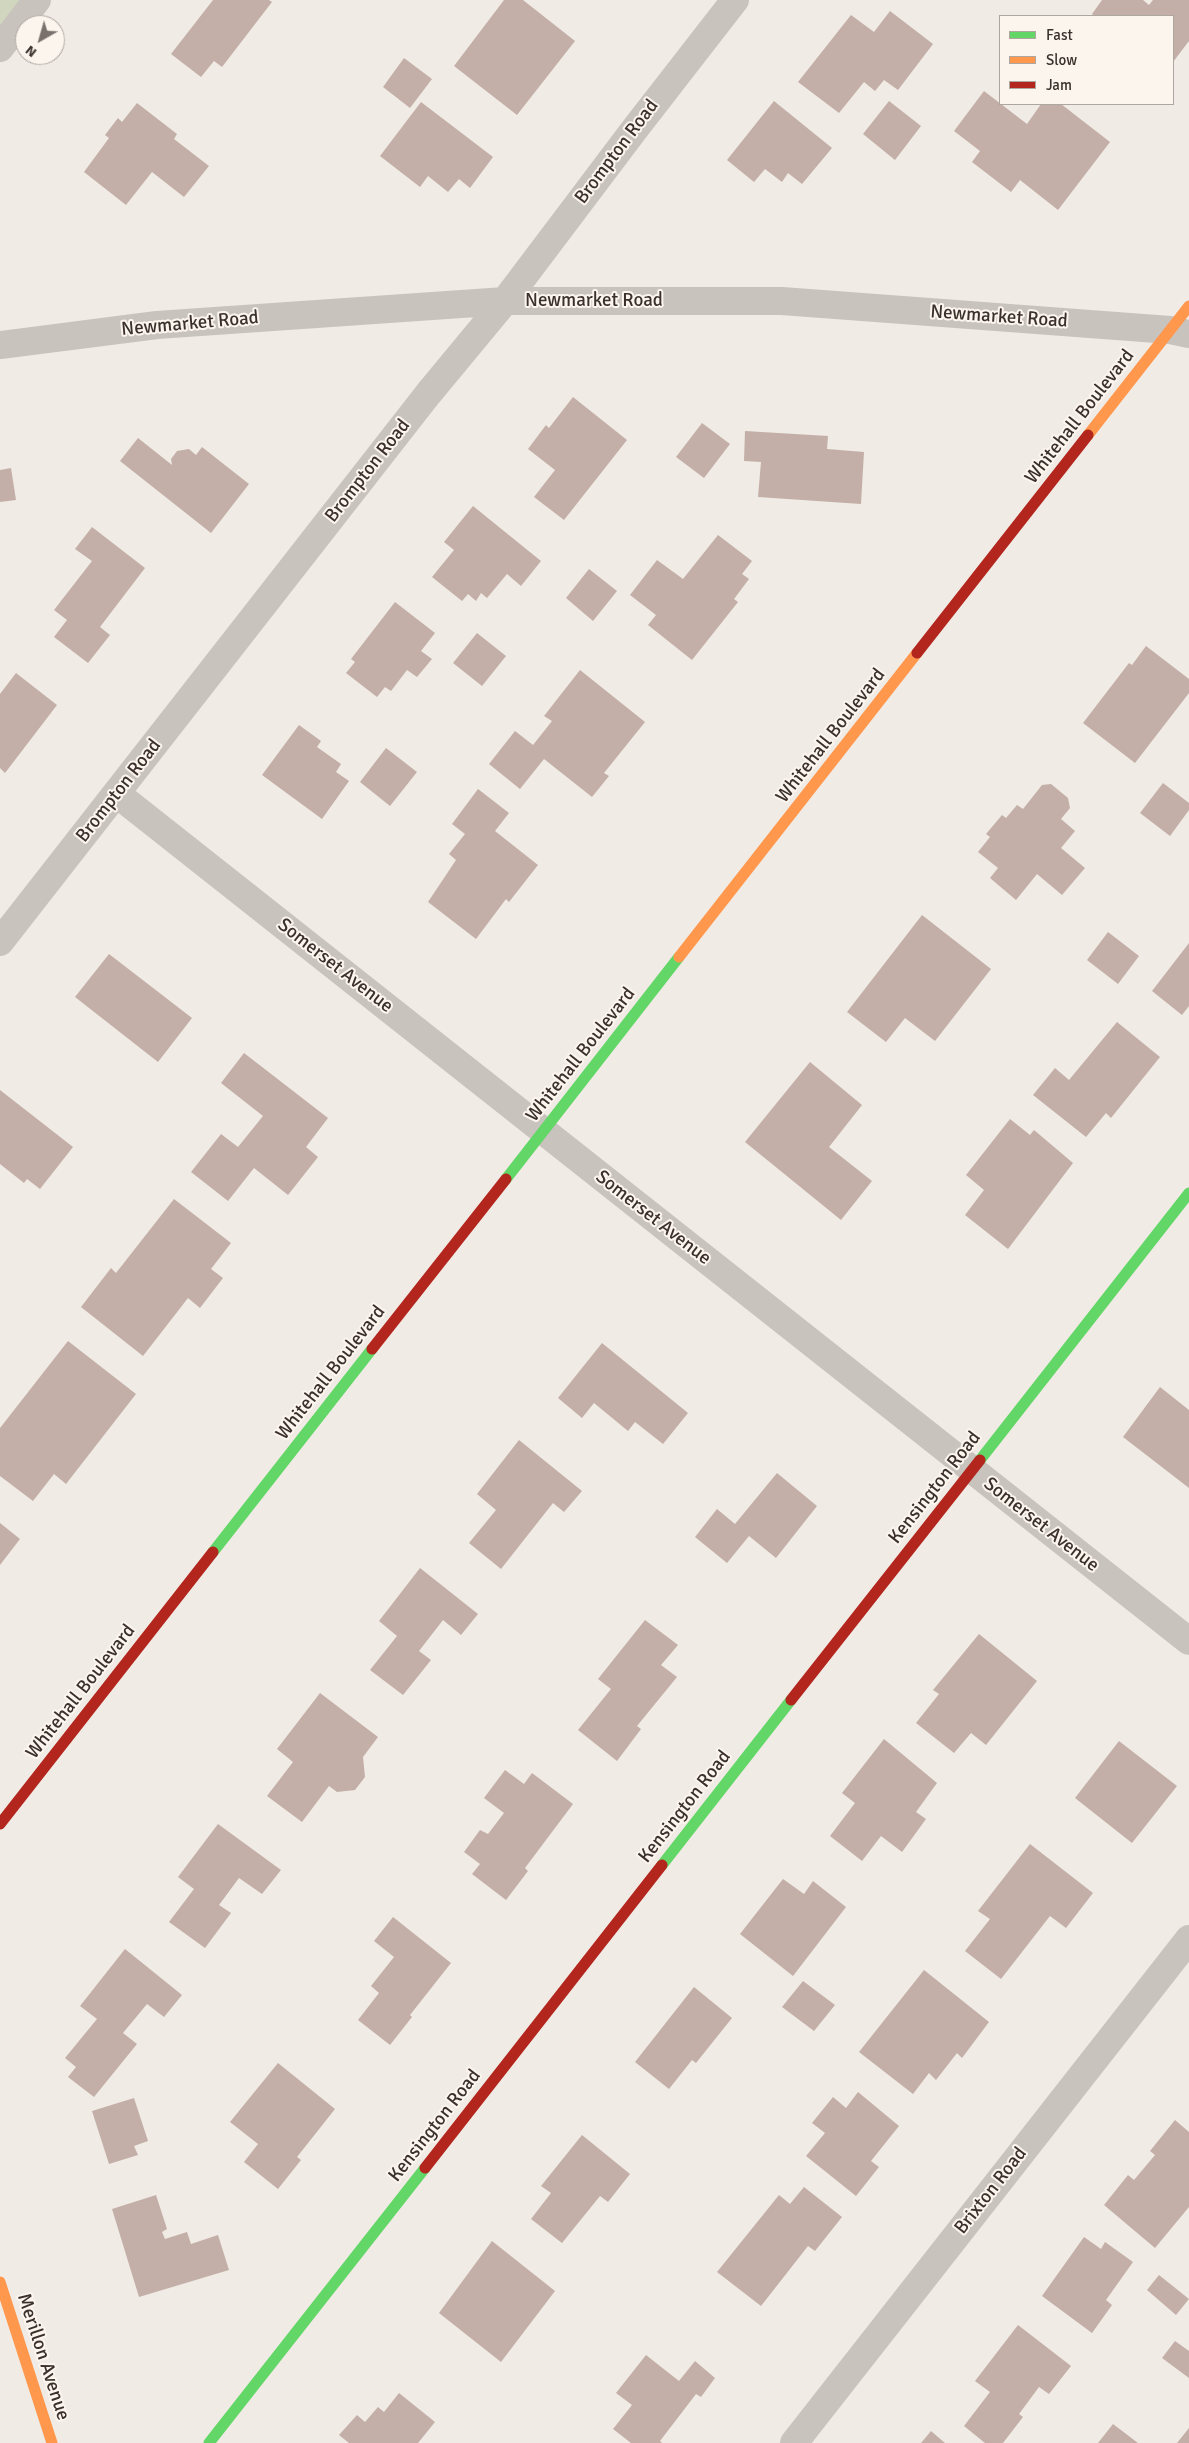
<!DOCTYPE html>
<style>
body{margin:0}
#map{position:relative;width:1189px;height:2443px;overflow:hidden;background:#f0ebe5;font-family:Signika,sans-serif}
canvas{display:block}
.legend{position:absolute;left:999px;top:15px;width:175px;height:90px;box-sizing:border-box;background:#fbf5ee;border:1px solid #aea6a0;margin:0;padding:6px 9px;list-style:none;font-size:15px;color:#3b302b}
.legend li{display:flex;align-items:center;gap:10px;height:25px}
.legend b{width:25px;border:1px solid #aea6a0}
.north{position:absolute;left:15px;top:15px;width:50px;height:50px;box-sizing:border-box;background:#fbf5ee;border:1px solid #aea6a0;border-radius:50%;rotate:218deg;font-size:14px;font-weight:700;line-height:20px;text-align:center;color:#3b302b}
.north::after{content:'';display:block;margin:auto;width:18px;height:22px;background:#7a716c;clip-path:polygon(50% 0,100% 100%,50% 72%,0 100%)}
</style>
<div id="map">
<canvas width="1189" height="2443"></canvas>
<ul class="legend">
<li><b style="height:6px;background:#63d668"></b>Fast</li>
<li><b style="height:6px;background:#ff974d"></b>Slow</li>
<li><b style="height:6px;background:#b3261e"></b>Jam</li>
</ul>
<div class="north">N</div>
</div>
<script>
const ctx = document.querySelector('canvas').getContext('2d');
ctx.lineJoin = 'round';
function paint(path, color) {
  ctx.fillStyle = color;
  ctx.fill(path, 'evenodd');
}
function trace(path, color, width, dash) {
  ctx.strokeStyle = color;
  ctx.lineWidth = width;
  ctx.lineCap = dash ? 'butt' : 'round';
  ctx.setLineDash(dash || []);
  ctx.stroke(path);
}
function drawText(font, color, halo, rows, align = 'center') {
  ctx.font = font + ' Signika,sans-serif';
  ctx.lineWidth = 4;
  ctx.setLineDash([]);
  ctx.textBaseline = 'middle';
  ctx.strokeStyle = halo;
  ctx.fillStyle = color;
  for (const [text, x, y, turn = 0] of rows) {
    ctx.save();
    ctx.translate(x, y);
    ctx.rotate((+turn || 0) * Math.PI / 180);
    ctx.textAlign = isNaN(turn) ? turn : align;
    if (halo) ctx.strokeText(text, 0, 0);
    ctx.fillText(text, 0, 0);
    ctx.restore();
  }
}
paint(new Path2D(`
 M0 0H30L0 39Z`), '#d1d6bf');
paint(new Path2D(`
 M213 0H269L272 2 222 67 214 61 201 77 171 54Z
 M504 0H523L575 41 517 115 454 66Z
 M1102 0H1143L1149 5 1153 0H1189V41L1173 62V16H1094L1092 14Z
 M890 11 933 44 898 90 884 80 875 91 864 82 839 113 798 82 851 15 874 32Z
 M404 58 432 79 410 108 383 87Z
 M984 91 1027 124 1041 104H1061L1110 142 1058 210 1020 180 1011 192 972 162 980 151 954 131Z
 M774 101 832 148 802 184 788 173 782 182 765 169 754 182 727 160Z
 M889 101 921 126 895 160 863 134Z
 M421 102 493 157 470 188 459 179 448 192 428 176 420 187 380 156Z
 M137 103 177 134 174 139 209 166 184 197 152 172 126 205 84 172 109 138 105 135 118 118 122 122Z
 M573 397 627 440 564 520 534 497 555 470 528 449 546 425 549 428Z
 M702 423 730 444 704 478 676 457Z
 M745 431 828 436 827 449 864 452 861 504 758 497 761 462 744 461Z
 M138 438 172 465 171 459 177 451 189 449 196 455 202 447 249 484 211 533 120 461Z
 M11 468 16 500 0 502V470Z
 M473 506 541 561 521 586 507 574 487 598 481 593 476 601 468 594 462 601 432 577 454 550 444 542Z
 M92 527 145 568 100 627 110 635 88 663 54 637 67 620 54 610 92 561 75 549Z
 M718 535 752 561 742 574 749 579 734 599 738 602 692 660 648 625 656 615 630 595 657 560 683 579Z
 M589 569 617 591 593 621 566 598Z
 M395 602 435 633 421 651 432 659 417 677 407 670 391 691 385 687 377 697 346 673 355 662 351 659Z
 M477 633 506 656 482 686 453 663Z
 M1146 646 1189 679V693L1135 763 1083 723 1129 663 1132 665Z
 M580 670 645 722 604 773 609 776 592 797 544 759 520 789 489 764 515 731 533 745 552 721 544 716Z
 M16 673 57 705 5 773 0 768V694Z
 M299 725 321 741 317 747 341 764 336 772 349 781 322 819 262 775Z
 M386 748 417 772 390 806 360 782Z
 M1163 783 1189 803V810L1170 836 1140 813Z
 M1051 784 1068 798 1070 808 1061 819 1075 831 1061 848 1085 868 1062 895 1037 874 1016 900 990 878 998 868 978 852 990 837 986 834 1002 815 1006 818 1017 805 1023 809 1042 785Z
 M478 789 509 813 495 831 538 865 509 902 506 899 476 939 428 902 456 860 449 854 465 834 452 824Z
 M922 915 991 969 935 1041 905 1018 886 1042 847 1012Z
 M1108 932 1139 956 1118 984 1087 960Z
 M1189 943V1006L1182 1015 1152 991Z
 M109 954 192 1018 158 1062 75 997Z
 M1117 1022 1160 1057 1111 1118 1106 1113 1086 1137 1033 1095 1055 1068 1069 1080Z
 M244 1053 328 1118 306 1147 318 1157 288 1195 254 1168 228 1201 191 1172 221 1134 238 1147 263 1116 221 1083Z
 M810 1062 862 1105 829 1147 872 1181 841 1220 745 1142Z
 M0 1090 73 1147 40 1189 27 1179 24 1183 0 1164Z
 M1010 1119 1030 1135 1034 1130 1073 1163 1008 1249 965 1215 984 1190 966 1175Z
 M174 1199 231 1243 211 1269 223 1278 200 1308 188 1298 143 1356 81 1307 111 1268 116 1273Z
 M68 1341 136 1394 66 1484 54 1474 33 1501 0 1476V1428Z
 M602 1343 688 1413 663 1444 635 1422 628 1431 594 1403 582 1418 558 1398Z
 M1160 1387 1189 1410V1488L1123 1437Z
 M519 1440 582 1491 564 1512 553 1503 501 1569 469 1543 496 1510 477 1494Z
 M777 1473 817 1506 776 1558 749 1536 727 1563 695 1537 717 1509 735 1524Z
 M0 1523 20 1539 0 1565Z
 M420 1568 478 1614 461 1635 443 1620 419 1651 431 1660 403 1695 370 1670 397 1636 379 1621Z
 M645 1620 678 1645 661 1665 677 1677 637 1726 641 1729 617 1761 578 1730 611 1689 598 1679Z
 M979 1634 1037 1681 986 1745 971 1733 954 1753 916 1723 939 1694 933 1690Z
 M320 1693 378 1737 363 1757 365 1777 355 1790 337 1792 329 1786 302 1822 267 1796 293 1762 277 1749Z
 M884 1739 937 1783 916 1812 926 1819 902 1852 881 1836 862 1861 830 1836 855 1803 842 1793Z
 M1119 1741 1177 1786 1132 1843 1075 1798Z
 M505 1770 524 1784 532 1773 573 1804 525 1868 528 1871 506 1900 472 1874 480 1864 464 1852 480 1830 488 1834 504 1813 484 1798Z
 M218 1824 281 1870 262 1894 239 1878 219 1905 231 1913 205 1948 169 1922 194 1889 178 1877Z
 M1030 1844 1093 1893 1066 1928 1050 1916 1001 1979 965 1951 990 1919 978 1911Z
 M783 1879 804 1894 813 1881 846 1907 793 1976 740 1934Z
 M393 1917 451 1963 410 2015 412 2017 390 2045 358 2020 379 1993 371 1986 394 1957 374 1941Z
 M125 1949 182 1995 164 2017 147 2004 123 2033 137 2044 94 2097 68 2077 76 2067 65 2058 97 2019 80 2006Z
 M924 1970 989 2022 962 2058 957 2053 936 2080 929 2073 913 2094 859 2052Z
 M803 1981 835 2005 814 2031 782 2007Z
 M694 1987 732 2018 696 2063 692 2060 669 2089 635 2062Z
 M278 2063 335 2109 297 2157 301 2160 278 2189 244 2162 258 2144 230 2122Z
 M858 2092 899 2126 871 2161 879 2167 856 2196 806 2156 825 2133 812 2123 833 2097 846 2108Z
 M134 2098 148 2141 134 2146 138 2155 109 2164 92 2111Z
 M1175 2120 1189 2132V2207L1155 2248 1104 2205 1128 2175 1134 2180 1155 2155 1150 2151Z
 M582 2135 630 2174 608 2202 600 2196 562 2243 531 2219 551 2193 541 2186Z
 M804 2187 842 2217 815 2251 808 2246 761 2306 717 2272 779 2195 790 2204Z
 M156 2195 167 2229 162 2232 165 2239 187 2232 191 2244 218 2235 229 2270 139 2297 112 2209Z
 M1084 2237 1101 2249 1105 2242 1133 2262 1106 2300 1112 2305 1092 2333 1042 2296Z
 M492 2241 555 2291 501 2362 439 2313Z
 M1159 2275 1189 2299 1176 2315 1147 2290Z
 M1018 2325 1071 2366 1049 2394 1039 2387 1019 2414 1023 2417 1003 2443H985L964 2426 990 2392 975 2381Z
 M1175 2341 1189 2351V2378L1162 2358Z
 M646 2355 679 2381 695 2361 715 2378 701 2397 696 2394 660 2441 662 2443H631L613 2429 632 2405 616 2393Z
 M399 2393 435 2422 418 2443H349L339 2435 357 2415 365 2422 378 2407 384 2412Z
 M1113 2424 1138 2443H1098Z
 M1189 2428V2443H1177Z
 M931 2431 945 2443H921Z`), '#c3afa7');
trace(new Path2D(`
 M0 48 37 0
 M0 345 157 325 505 301H782L1170 330 1189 334
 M117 794 1189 1641
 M0 942 428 394 505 301 634 130 735 0
 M794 2443 1189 1939`), '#c9c3be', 28);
trace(new Path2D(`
 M506 1179 679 957
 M980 1460 1189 1193
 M213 1552 372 1349
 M662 1865 791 1700
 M209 2443 425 2168`), '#63d668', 11);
trace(new Path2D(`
 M1088 435 1189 306
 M679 957 917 653
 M0 2282 52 2443`), '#ff974d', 11);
trace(new Path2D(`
 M917 653 1088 435
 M372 1349 506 1179
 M791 1700 980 1460
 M0 1824 213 1552
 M425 2168 662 1865`), '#b3261e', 11);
drawText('19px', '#3b302b', '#fbf5ee', [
 ["Brompton Road",617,152,-53],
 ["Newmarket Road",594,301],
 ["Newmarket Road",999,317,4],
 ["Newmarket Road",190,324,-5],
 ["Whitehall Boulevard",1080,417,-52],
 ["Brompton Road",368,471,-52],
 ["Whitehall Boulevard",831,736,-52],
 ["Brompton Road",119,791,-52],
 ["Somerset Avenue",335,966,38],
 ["Whitehall Boulevard",581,1055,-52],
 ["Somerset Avenue",653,1218,38],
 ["Whitehall Boulevard",331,1373,-52],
 ["Kensington Road",935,1488,-52],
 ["Somerset Avenue",1041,1525,38],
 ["Whitehall Boulevard",81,1692,-52],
 ["Kensington Road",685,1807,-52],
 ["Kensington Road",435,2126,-52],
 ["Brixton Road",991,2191,-52],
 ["Merillon Avenue",43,2357,72]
]);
</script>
